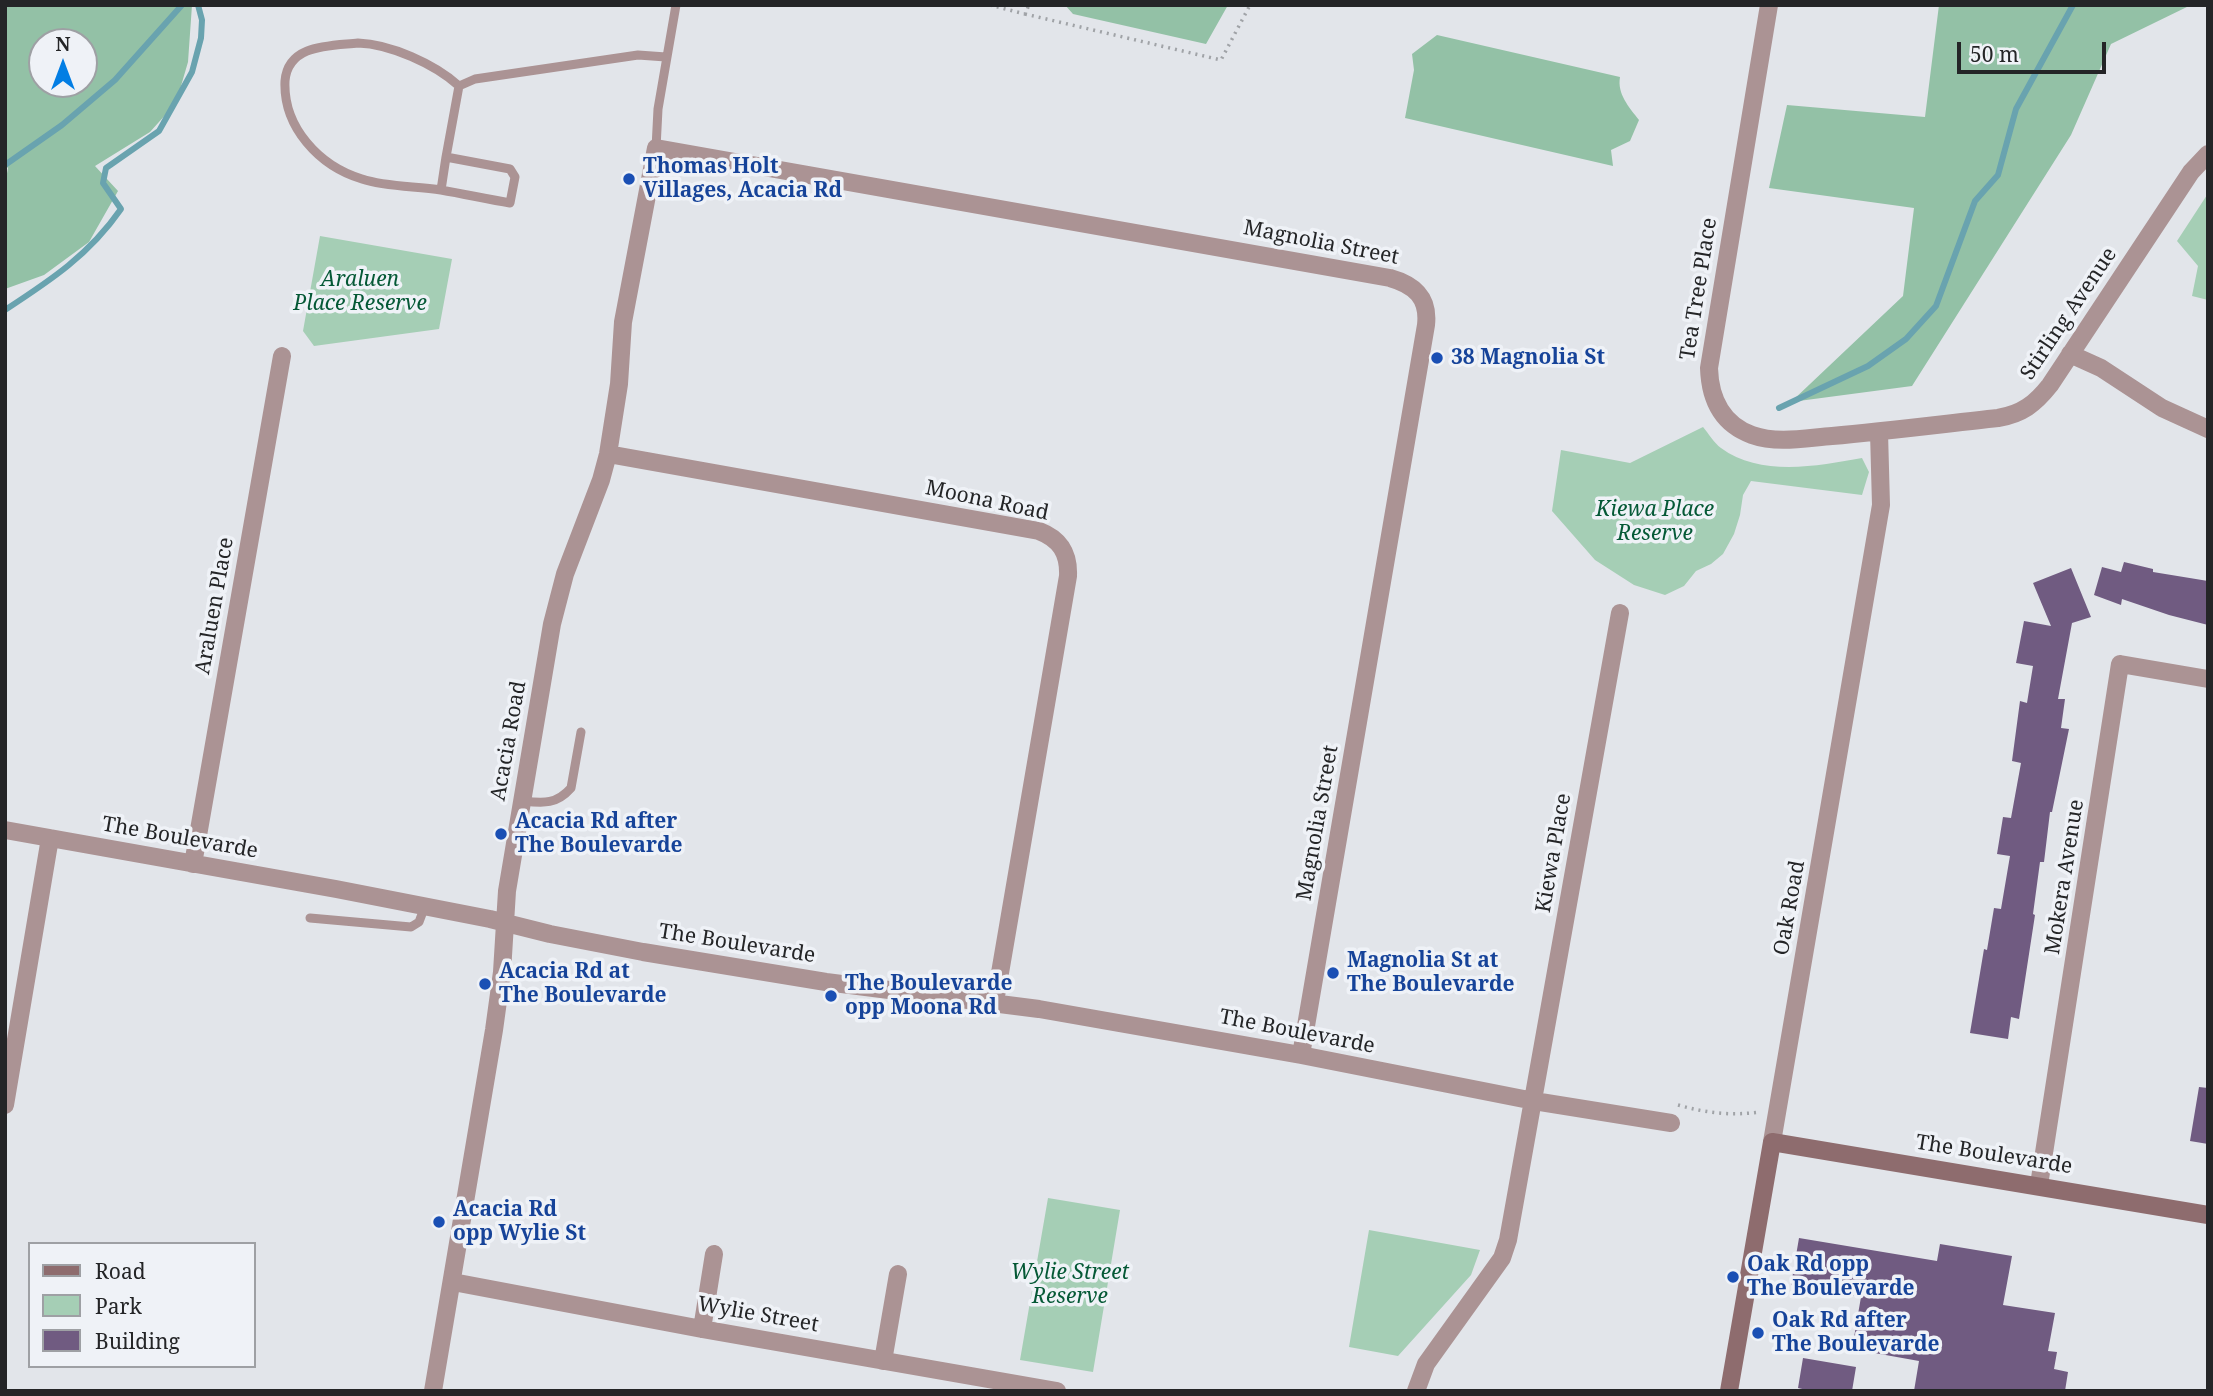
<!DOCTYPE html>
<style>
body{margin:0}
#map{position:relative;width:2213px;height:1396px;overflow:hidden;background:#e2e5ea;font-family:"Noto Serif",serif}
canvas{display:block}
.frame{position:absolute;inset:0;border:7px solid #242527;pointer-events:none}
.legend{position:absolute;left:28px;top:1242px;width:228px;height:126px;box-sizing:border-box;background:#eff2f7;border:2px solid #9ea0a4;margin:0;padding:9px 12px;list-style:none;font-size:21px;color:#242527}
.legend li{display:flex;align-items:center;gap:14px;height:35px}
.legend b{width:35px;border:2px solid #9ea0a4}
.north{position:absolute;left:28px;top:28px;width:70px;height:70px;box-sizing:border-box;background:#eff2f7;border:2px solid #9ea0a4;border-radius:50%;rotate:0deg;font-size:19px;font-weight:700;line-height:28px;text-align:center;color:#242527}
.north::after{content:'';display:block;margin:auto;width:24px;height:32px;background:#027ee4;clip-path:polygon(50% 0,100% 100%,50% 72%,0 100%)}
.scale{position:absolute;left:1957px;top:42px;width:149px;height:32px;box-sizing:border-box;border:4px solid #242527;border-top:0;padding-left:9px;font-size:21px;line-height:24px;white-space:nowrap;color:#242527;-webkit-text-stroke:5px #eff2f7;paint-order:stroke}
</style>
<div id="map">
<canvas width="2213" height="1396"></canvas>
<div class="frame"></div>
<ul class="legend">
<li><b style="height:9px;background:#8e6c6e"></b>Road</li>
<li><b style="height:19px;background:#a5ceb5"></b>Park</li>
<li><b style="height:19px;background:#705b81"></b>Building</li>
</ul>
<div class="north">N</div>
<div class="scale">50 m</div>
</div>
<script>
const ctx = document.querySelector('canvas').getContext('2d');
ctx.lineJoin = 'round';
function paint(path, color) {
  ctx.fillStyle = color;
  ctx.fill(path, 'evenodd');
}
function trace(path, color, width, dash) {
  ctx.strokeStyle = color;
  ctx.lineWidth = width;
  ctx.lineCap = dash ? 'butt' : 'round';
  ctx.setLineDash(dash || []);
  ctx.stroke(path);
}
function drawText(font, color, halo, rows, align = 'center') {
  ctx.font = font + ' "Noto Serif",serif';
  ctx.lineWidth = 7;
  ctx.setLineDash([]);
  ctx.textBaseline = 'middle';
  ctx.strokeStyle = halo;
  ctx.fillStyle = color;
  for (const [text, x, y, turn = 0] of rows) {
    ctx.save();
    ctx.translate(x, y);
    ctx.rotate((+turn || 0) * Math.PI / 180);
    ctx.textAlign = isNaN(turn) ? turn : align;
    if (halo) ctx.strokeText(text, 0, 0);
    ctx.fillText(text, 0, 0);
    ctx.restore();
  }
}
paint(new Path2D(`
 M2207 195 2208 196V300L2192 296 2198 266 2177 241Z
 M320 236 452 259 439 329 314 346 303 331Z
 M1703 427C1709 434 1714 443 1721 448 1760 477 1818 466 1862 458L1869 472 1862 495 1751 481 1743 495 1740 515 1734 534 1723 554 1711 564 1696 571 1684 586 1665 595 1634 585 1595 560 1552 511 1561 450 1630 463Z
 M1048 1198 1120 1210 1093 1372 1020 1360Z
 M1369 1230 1480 1250 1471 1275 1398 1356 1349 1347Z`), '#a5ceb5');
paint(new Path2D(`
 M5 5H192L188 62 176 103 150 132 95 166 118 191 89 242 44 275 5 289V184L8 168 5 165ZM84 42V84H42V42Z
 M1065 5H1228L1206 44 1073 14Z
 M1939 5H2191L2111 44 2071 135 1912 386 1791 402 1903 296 1914 208 1769 188 1787 105 1925 117Z
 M1437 35 1620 77C1617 94 1629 107 1639 120L1630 141 1611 150 1613 166 1405 118 1414 70 1412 54Z`), '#93c1a6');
trace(new Path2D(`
 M5 165 62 125 115 80 182 5
 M5 310C51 280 89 255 121 209L103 183 106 168 159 131 192 72 201 38 202 20 198 5
 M1779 408 1868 366 1906 339 1936 306 1975 201 1998 175 2016 109 2073 5`), '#69a3af', 6);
paint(new Path2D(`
 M2124 562 2153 569V572L2208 581V625L2169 615 2122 599 2121 605 2094 595 2102 567 2121 572Z
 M2071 568 2091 617 2072 623 2058 699H2065L2061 728 2069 729 2052 812H2050L2044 862H2040L2033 914 2035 915 2019 1019 2011 1017 2008 1039 1970 1033 1984 949 1987 950 1994 908 2001 909 2010 856 1997 854 2003 817 2011 818 2021 763 2012 761 2020 701 2027 703 2033 666 2016 663 2024 621 2051 626 2033 583Z
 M2199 1087 2208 1088V1144L2190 1141Z
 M1799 1238 1937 1261 1940 1244 2012 1256 2003 1305 2055 1313 2048 1351 2057 1352 2054 1369 2068 1372 2065 1391H1914L1919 1361 1852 1349 1861 1297 1791 1285Z
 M1803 1358 1856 1367 1852 1391H1811L1798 1388Z`), '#705b81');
trace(new Path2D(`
 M990 5 1025 14 1029 5
 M1025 14 1221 60 1250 5
 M1678 1105C1706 1113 1731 1116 1760 1112`), '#a0a3a7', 3.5, [2, 5]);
trace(new Path2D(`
 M358 43C390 44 435 64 459 86L446 157 510 169 515 177 510 203C487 199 464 194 441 190 415 186 386 187 362 179 319 166 283 127 285 81 288 44 330 46 358 43Z
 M459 86 475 79 638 55 666 57
 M656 148 658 109 676 5
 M441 190 446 157
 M522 801C543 803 556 805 571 788L581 732
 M310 918 411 927 419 922 425 906`), '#ab9394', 9);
trace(new Path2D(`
 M1769 5 1709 368C1710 399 1722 424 1752 435 1777 444 1806 438 1832 436 1887 431 1943 424 1998 418 2022 414 2035 404 2050 385L2191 172 2208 154
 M2070 354 2101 368 2162 408 2208 429
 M608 454 1039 531C1060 539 1069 553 1068 576L995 1002
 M5 830 336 889 490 919 550 934 643 952 826 982 1039 1009 1301 1055 1534 1101 1671 1123
 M193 864 282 356
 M5 1105 50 838
 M1772 1142 1881 505 1879 432
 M2039 1185 2120 664 2208 679
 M453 1282 702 1329 1057 1391
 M702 1329 714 1254
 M883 1361 898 1274
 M433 1391 494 1030 502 972 507 891 552 624 565 574 601 480 608 454 619 384 623 322 656 148 1390 278C1415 285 1429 298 1426 325L1301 1055
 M1416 1391 1426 1364 1502 1258 1508 1240 1620 613`), '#ab9394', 18);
trace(new Path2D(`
 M1729 1391 1772 1142 2208 1215`), '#8e6c6e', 18);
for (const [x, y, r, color] of [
 [629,179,7,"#1a4fb4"],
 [1437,358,7,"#1a4fb4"],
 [501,834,7,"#1a4fb4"],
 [1333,973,7,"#1a4fb4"],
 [485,984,7,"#1a4fb4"],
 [831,996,7,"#1a4fb4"],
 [439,1222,7,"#1a4fb4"],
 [1733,1277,7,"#1a4fb4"],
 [1758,1333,7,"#1a4fb4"]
]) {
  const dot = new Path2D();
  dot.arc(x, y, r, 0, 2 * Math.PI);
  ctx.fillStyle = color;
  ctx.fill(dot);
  trace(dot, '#eff2f7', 2.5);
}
drawText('bold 21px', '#164399', '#eff2f7', [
 ["Thomas Holt",643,167],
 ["Villages, Acacia Rd",643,191],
 ["38 Magnolia St",1451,358],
 ["Acacia Rd after",515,822],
 ["The Boulevarde",515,846],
 ["Magnolia St at",1347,961],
 ["The Boulevarde",1347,985],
 ["Acacia Rd at",499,972],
 ["The Boulevarde",499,996],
 ["The Boulevarde",845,984],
 ["opp Moona Rd",845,1008],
 ["Acacia Rd",453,1210],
 ["opp Wylie St",453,1234],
 ["Oak Rd opp",1747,1265],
 ["The Boulevarde",1747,1289],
 ["Oak Rd after",1772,1321],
 ["The Boulevarde",1772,1345]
], 'left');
drawText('21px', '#242527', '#eff2f7', [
 ["Magnolia Street",1321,243,11],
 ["Tea Tree Place",1699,289,-81],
 ["Stirling Avenue",2069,314,-56],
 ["Moona Road",987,501,12],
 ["Araluen Place",215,606,-80],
 ["Acacia Road",509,741,-80],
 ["Magnolia Street",1318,823,-80],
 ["The Boulevarde",180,838,10],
 ["Kiewa Place",1554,853,-80],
 ["Mokera Avenue",2065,877,-81],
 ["Oak Road",1790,908,-80],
 ["The Boulevarde",737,944,9],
 ["The Boulevarde",1297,1032,11],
 ["The Boulevarde",1994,1155,9],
 ["Wylie Street",758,1315,10]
]);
drawText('italic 21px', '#055936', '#eff2f7', [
 ["Araluen",360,280],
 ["Place Reserve",360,304],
 ["Kiewa Place",1655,510],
 ["Reserve",1655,534],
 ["Wylie Street",1070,1273],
 ["Reserve",1070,1297]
]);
</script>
